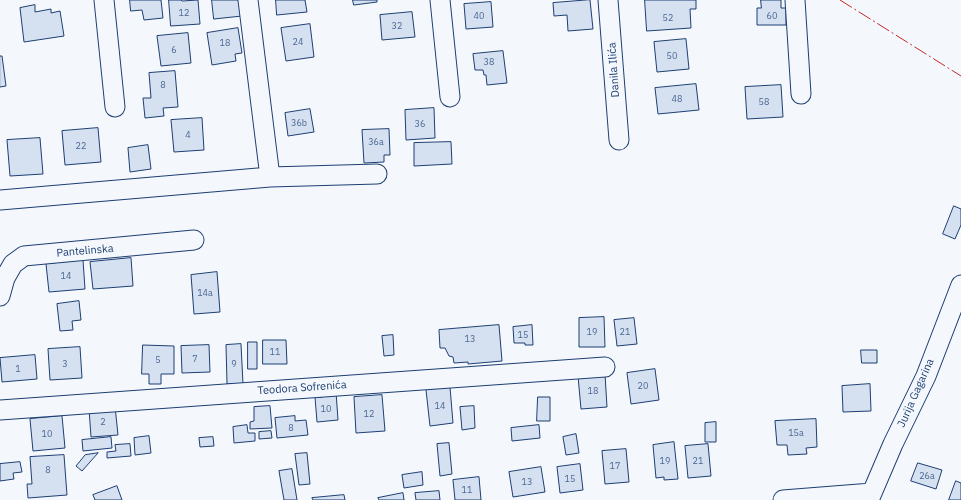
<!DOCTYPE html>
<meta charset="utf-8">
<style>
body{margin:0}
canvas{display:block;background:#f4f7fb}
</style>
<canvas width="961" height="500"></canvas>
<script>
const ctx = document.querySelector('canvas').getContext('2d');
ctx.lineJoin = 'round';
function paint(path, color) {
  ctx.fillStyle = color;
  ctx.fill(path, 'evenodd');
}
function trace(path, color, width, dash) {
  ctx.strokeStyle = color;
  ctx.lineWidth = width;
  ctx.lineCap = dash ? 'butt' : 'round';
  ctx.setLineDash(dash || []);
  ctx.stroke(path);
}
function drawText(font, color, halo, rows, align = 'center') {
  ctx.font = font + ' "IBM Plex Sans",sans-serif';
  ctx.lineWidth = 3;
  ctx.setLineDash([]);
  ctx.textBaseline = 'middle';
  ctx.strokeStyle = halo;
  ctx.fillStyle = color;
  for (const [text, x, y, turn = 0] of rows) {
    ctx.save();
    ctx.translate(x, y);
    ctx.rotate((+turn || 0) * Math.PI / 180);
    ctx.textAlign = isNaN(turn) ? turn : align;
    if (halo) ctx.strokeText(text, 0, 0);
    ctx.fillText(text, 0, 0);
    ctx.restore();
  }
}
const building = new Path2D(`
 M130 0H161L163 18 144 20 142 10 131 11Z
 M169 0H181L182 1 198 0 200 24 171 26Z
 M212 0H240L242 16 214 19Z
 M276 0H305L307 12 277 15Z
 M353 0H377V2L354 5Z
 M590 0 593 29 568 31 567 15 554 16 553 3Z
 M645 0H696V9H690L691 28 647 31Z
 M761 0H781V8H786V25H757V8H761Z
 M491 2 493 27 466 29 464 4Z
 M35 5V12L51 9V13L60 11 64 36 24 42 20 8Z
 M412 12 415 37 382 40 380 15Z
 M310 24 314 57 286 61 281 28Z
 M238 28 242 53 235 54 236 61 212 65 207 33Z
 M188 33 191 63 161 66 157 36Z
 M686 39 689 69 657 72 654 42Z
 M503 51 507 83 487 85 486 75H484L483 70H475L473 54Z
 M0 56H2L6 86 0 87Z
 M175 71 178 107 163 108 164 116 145 118 143 98H151L149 73Z
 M696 84 699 110 658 114 655 88Z
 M781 85 783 117 747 119 745 87Z
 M434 108 435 138 406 140 405 110Z
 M310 109 314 132 288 136 285 113Z
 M202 118 204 150 174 152 171 120Z
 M98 128 101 162 65 165 62 131Z
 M389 129 390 155H384V162L364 163 362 130Z
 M40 138 43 174 10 176 7 140Z
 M451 142 452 164 414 166V143Z
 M148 145 151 169 130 172 128 148Z
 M954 206 961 209V225L955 239 943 234Z
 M131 258 133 286 93 289 90 262Z
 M83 260 85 289 49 292 46 264Z
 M217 272 220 312 194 314 191 275Z
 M79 301 81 320 72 321 73 330 60 331 57 304Z
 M604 317 605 347H579V318Z
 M634 318 637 344 617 346 614 320Z
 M499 325 502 361 468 364V362L454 363 453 357 449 356 445 348H440L439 330Z
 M532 325 533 345H525V343H514L513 327Z
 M393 335 394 355 384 356 382 336Z
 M263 340H286L287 364H263Z
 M248 342H257V369H248Z
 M241 344 243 384H227L226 345Z
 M143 345 174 346V374H161V384H149V374H142Z
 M209 345 210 372 182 373 181 346Z
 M80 347 82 378 50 380 48 349Z
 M861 350H877V363H862Z
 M35 355 37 379 2 382 0 358Z
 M655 369 659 400 631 404 627 373Z
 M605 374 607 407 581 409 578 376Z
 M870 384 871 411 843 412 842 386Z
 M450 387 453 423 430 426 426 390Z
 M336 392 338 420 317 422 315 397H322V393Z
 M382 395 385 431 356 433 354 397Z
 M538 397H550V421H537Z
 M115 406 118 435 91 437 89 409Z
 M270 406 272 428 250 429V422L254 421V407Z
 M474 406 475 428 462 430 460 407Z
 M62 416 65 448 33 451 30 419Z
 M295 416V421L306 420 308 435 277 438 275 418Z
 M816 419 817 447 806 448 807 454 788 455 787 445H777L775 421Z
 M716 422V442H705V423Z
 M247 425 248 433H255V441L234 443 233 427Z
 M539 425 540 438 512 441 511 428Z
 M271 431 272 438 259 439V432Z
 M576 434 579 453 566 455 563 437Z
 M149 436 151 453 135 455 134 438Z
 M111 437 112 448 83 451 82 440Z
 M213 437 214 446 200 447 199 438Z
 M674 442 678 479 664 480V477L656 478 653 445Z
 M449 443 452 474 440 476 437 444Z
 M130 444 131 456 107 458V452L116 451 115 445Z
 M708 444 711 476 688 478 685 446Z
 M626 449 629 482 605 484 602 451Z
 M98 453 82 471 76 466 85 455Z
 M307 453 310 484 299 485 295 454Z
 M64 455 67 495 28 498 27 484H32L30 457Z
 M20 462 22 472 13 473 14 479 0 481V464Z
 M918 463 942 470 936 489 911 481Z
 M580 464 583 490 560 493 557 467Z
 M541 467 545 492 513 497 509 472Z
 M292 469 297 500H284L279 471Z
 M422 472 423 485 404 488 402 475Z
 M479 477 481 500H455L453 480Z
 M956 481 961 483V500H949Z
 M117 486 122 500H95L93 495Z
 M439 491 440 500H416L415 493Z
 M403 493 404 500H379L378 498Z
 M344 495 345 500H313L312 498Z`);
paint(building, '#d5e0f0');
trace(building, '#1d3f73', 1);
const minor = new Path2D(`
 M104 0 115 107
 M248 0 262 113 270 177
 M440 0 450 97
 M608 0 619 140
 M795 0 801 94
 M0 200 270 177 377 174
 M0 296 5 278 13 264 24 256 194 240
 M0 410 605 367
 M783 500 872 493
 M869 500 893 444 926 376 961 285`);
trace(minor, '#1d3f73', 21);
trace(minor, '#f4f7fb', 19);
trace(new Path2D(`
 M840 0 961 76`), '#c62828', 1, [14, 3, 2, 3]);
drawText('9px', '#4b6792', null, [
 ["12",184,13],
 ["40",479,16],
 ["60",772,16],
 ["52",668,18],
 ["32",397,26],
 ["24",298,42],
 ["18",225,43],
 ["6",174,50],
 ["50",672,56],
 ["38",489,62],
 ["8",163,85],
 ["48",677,99],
 ["58",764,102],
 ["36b",299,123],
 ["36",420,124],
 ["4",188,135],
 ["36a",376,142],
 ["22",81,146],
 ["14",66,276],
 ["14a",205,293],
 ["19",592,332],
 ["21",625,332],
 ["15",523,335],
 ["13",470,339],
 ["11",275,352],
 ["7",195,359],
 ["5",158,360],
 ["3",65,364],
 ["9",234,364],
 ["1",18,369],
 ["20",643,386],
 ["18",593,391],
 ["14",440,406],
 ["10",326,409],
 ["12",369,414],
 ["2",103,422],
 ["8",291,428],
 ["15a",796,433],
 ["10",47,434],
 ["19",665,461],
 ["21",698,461],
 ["17",615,466],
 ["8",48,470],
 ["26a",927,476],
 ["15",570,479],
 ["13",527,482],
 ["11",467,490]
]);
drawText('11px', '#1d3f73', '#f4f7fb', [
 ["Danila Ilića",614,70,-94],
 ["Pantelinska",85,251,-5],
 ["Teodora Sofrenića",302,388,-4],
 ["Jurija Gagarina",916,393,-66]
]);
</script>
